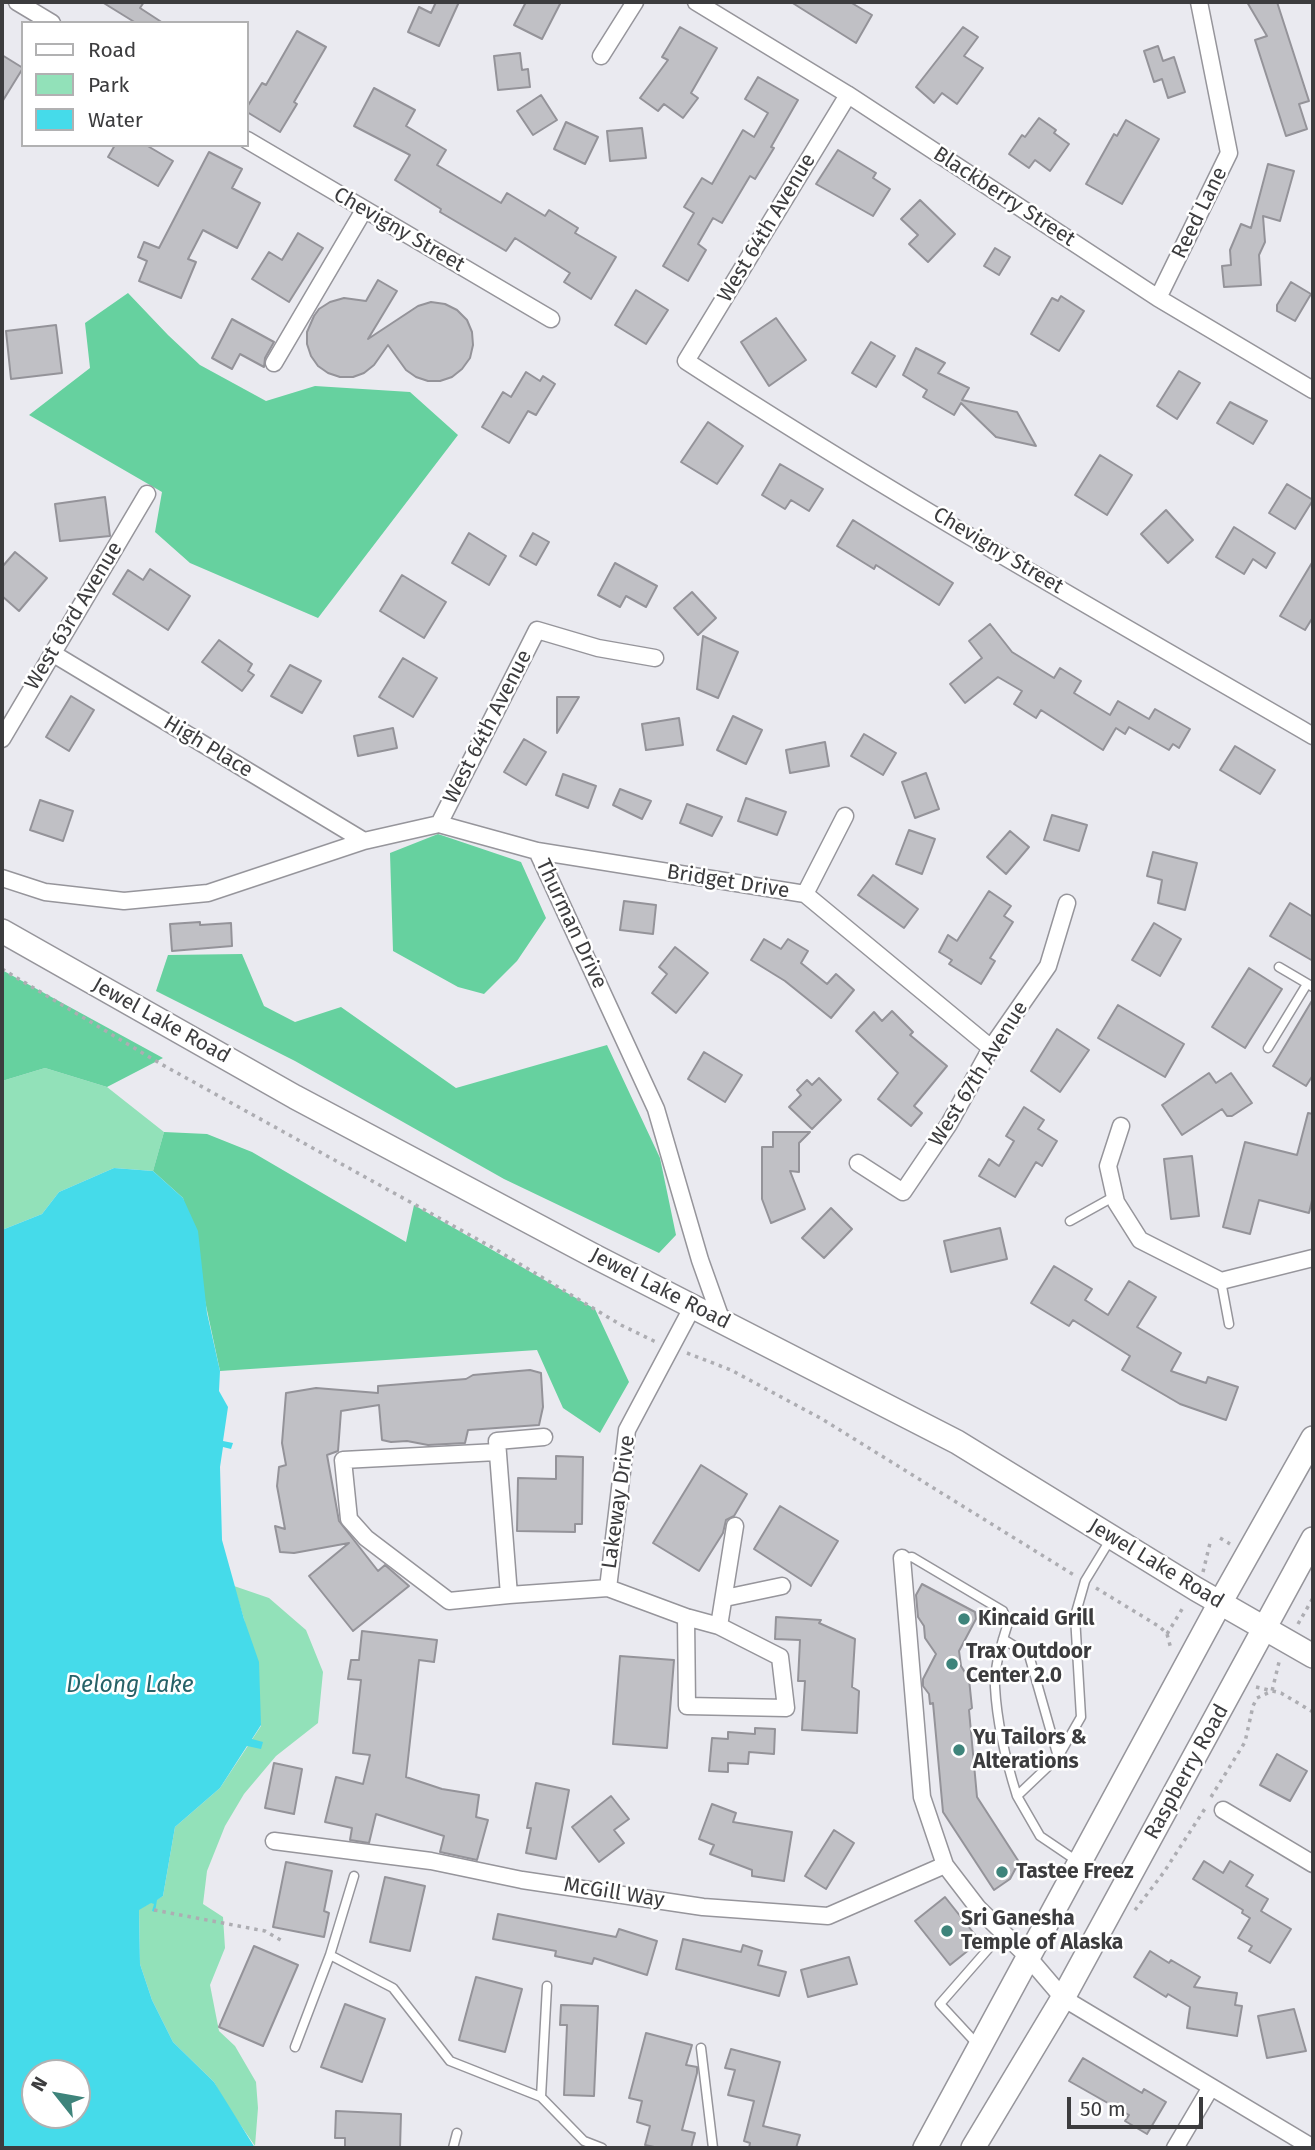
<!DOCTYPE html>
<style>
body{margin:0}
#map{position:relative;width:1315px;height:2150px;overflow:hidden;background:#eaeaf0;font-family:"Fira Sans",sans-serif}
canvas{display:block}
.frame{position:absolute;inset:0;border:4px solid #3c3c3e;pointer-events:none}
.legend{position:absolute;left:21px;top:21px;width:228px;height:126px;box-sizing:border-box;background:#fff;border:2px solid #b1b1b2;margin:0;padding:9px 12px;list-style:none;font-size:21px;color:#3c3c3e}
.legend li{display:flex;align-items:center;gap:14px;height:35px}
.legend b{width:35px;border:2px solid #b1b1b2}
.north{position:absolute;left:21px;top:2059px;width:70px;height:70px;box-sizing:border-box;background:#fff;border:2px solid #b1b1b2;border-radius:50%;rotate:301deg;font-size:19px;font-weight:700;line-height:28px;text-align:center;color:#3c3c3e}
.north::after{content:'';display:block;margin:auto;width:24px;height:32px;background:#3e847b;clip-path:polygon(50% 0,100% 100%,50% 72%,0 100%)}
.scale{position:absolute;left:1067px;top:2097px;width:136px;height:32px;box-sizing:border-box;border:4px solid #3c3c3e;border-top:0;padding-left:9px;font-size:21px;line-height:24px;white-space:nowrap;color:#3c3c3e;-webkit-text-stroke:5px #fff;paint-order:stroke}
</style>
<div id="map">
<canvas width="1315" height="2150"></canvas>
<div class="frame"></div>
<ul class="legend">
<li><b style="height:9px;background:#fff"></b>Road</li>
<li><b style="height:19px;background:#92e1b9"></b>Park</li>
<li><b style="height:19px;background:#45dbea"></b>Water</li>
</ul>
<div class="north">N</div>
<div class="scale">50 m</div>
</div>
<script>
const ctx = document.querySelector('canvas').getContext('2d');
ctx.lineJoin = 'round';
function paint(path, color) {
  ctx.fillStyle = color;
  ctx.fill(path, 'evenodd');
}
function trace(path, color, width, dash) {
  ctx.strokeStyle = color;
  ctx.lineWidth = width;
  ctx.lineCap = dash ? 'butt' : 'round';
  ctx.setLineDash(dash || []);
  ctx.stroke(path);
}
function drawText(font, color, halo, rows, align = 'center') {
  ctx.font = font + ' "Fira Sans",sans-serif';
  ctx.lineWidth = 5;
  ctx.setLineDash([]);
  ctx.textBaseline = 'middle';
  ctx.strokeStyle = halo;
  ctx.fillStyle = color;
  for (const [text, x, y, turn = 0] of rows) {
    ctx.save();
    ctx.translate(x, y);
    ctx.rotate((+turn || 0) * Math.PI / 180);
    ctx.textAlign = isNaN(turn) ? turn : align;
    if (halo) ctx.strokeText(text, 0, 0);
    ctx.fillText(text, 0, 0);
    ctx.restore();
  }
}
paint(new Path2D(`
 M45 1068 107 1087 164 1132 153 1171 114 1168 59 1192 42 1214 2 1230V1081Z
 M234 1586 269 1598 306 1630 323 1672 318 1723 276 1756 244 1794 225 1826 207 1871 203 1904 223 1917 225 1948 210 1985 219 2031 235 2046 256 2082 258 2108 255 2146 226 2104 214 2082 173 2042 152 2000 140 1964 139 1909 163 1896 175 1827 220 1788 261 1726 244 1619Z`), '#92e1b9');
paint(new Path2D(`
 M128 293 168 335 200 365 266 401 315 386 410 392 458 435 318 618 190 563 155 532 162 492 29 415 90 368 85 323Z
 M438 834 521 862 546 918 517 961 484 994 458 987 393 951 390 853Z
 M242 954 264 1006 295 1022 341 1007 456 1088 607 1045 660 1158 676 1235 659 1253 504 1179 295 1061 156 991 168 955Z
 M2 970 163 1058 107 1087 45 1068 2 1081Z
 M164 1132 207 1134 252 1152 406 1242 414 1205 595 1309 629 1382 600 1433 563 1408 537 1350 220 1371 183 1198 153 1171Z`), '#66d19f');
paint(new Path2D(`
 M114 1168 153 1171 183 1198 198 1231 207 1313 220 1371 219 1391 228 1407 223 1441 233 1443 231 1449 223 1447 220 1467 222 1540 244 1619 259 1662 261 1725 252 1739 263 1742 261 1749 247 1746 220 1788 175 1827 163 1896 157 1900 155 1912 152 1911 154 1904 151 1903 139 1910 140 1964 152 2000 173 2042 214 2082 255 2148H2V1230L42 1214 59 1192ZM35 2073H77V2115H35Z`), '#45dbea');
const building = new Path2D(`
 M102 2H144L140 8 163 23H136Z
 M436 2H459L439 46 408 32 419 7 431 13Z
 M526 2H561L542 39 514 25Z
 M791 2H850L872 15 856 43Z
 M1247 2H1277L1309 101 1299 104 1307 129 1286 136 1255 40 1267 36Z
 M680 27 717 48 691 93 698 98 683 118 664 104 658 111 640 98 668 60 662 57Z
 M963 27 978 37 964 56 983 68 957 104 942 93 934 103 916 87Z
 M297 31 326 47 294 102 297 104 280 132 247 112V107L262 83 266 85Z
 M1158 46 1163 61 1174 57 1185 92 1168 98 1162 79 1154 82 1144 51Z
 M520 53 522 70 528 69 530 87 498 90 494 56Z
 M2 55 23 68 2 102Z
 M758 77 798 100 771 147 774 148 755 179 750 176 722 223 713 218 698 244 706 250 688 281 663 266 694 213 684 207 702 178 712 184 743 130 754 137 768 113 745 99Z
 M374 88 415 110 406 126 446 150 437 165 501 203 507 193 545 216 549 210 578 228 575 233 616 257 591 299 564 282 570 273 515 238 506 251 440 212 441 209 395 180 410 155 354 126Z
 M541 95 557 120 533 135 517 111Z
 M1039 118 1056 130 1054 133 1069 144 1050 171 1035 160 1029 168 1009 154 1022 135 1025 137Z
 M1126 120 1159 139 1122 204 1086 184 1114 134 1117 136Z
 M566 122 598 137 585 164 554 149Z
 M642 128 646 158 610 161 607 131Z
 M115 145H146L173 161 158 186 108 157Z
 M838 150 876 173 873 178 890 189 873 216 816 184Z
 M209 152 242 169 232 188 260 203 237 248 203 230 188 259 196 262 181 298 139 281 147 261 138 257 144 242 159 248Z
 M1268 164 1294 171 1280 221 1263 216 1265 242 1259 255 1261 285 1224 287 1222 266 1231 265 1230 250 1241 224 1251 228Z
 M920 200 955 234 928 262 909 244 918 235 901 219Z
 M298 233 323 248 289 302 252 279 269 252 282 260Z
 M995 248 1010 257 999 275 984 266Z
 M378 280 397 291 368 339 418 306 431 302 445 304 457 310 467 320 472 332 473 345 470 358 462 369 452 377 440 381H428L416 377 406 370 388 345 374 365 364 373 353 377H340L328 373 318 366 311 356 307 344V332L314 316 319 309 330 302 344 298 366 301Z
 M1291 282 1311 294 1295 321 1277 311V305Z
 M636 290 668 310 646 344 615 325Z
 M1061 296 1084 311 1059 351 1031 334 1052 298 1058 301Z
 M776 318 806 360 769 386 741 342Z
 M232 319 274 342 265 358 264 367 240 354 232 369 212 358Z
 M56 325 62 373 11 379 6 331Z
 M871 342 895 356 876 387 852 373Z
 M916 348 945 363 938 373 969 388 962 400 1017 412 1036 446 996 437 961 403 954 415 923 397 927 390 903 375Z
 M1179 371 1200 383 1177 419 1157 406Z
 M526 372 540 381 543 376 555 384 536 415 528 411 509 443 482 427 503 392 511 397Z
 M1230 402 1267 421 1253 444 1217 423Z
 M708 422 743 446 717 484 681 462Z
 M1100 455 1132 475 1107 515 1075 495Z
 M780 464 823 489 809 511 791 500 785 509 762 495Z
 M1287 484 1313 500 1295 529 1269 513Z
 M105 497 110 536 60 541 55 504Z
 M1166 510 1193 540 1168 563 1141 534Z
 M853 520 953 583 939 605 876 565 874 569 837 546Z
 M1234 527 1275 553 1266 568 1253 559 1244 574 1216 557Z
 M469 533 506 556 489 585 452 563Z
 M533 533 549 542 536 565 520 556Z
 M15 552 47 578 19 611 2 596V567Z
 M1313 561V617L1305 630 1280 616Z
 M615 563 657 586 646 607 626 596 620 607 598 595Z
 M150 569 190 596 168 630 113 594 128 570 143 580Z
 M402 575 446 602 424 638 380 611Z
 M692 592 716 618 698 635 674 608Z
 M990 624 1012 652 1054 678 1060 668 1081 681 1074 693 1110 715 1118 701 1149 719 1155 709 1190 729 1179 748 1173 744 1169 750 1129 727 1125 734 1116 728 1103 750 1041 710 1036 718 1014 704 1022 691 998 677 965 703 950 684 982 658 969 641Z
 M703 636 738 652 718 698 697 689Z
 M219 640 252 664 248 671 254 675 242 691 202 662Z
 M403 658 437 678 413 717 379 697Z
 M290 665 321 681 302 713 271 696Z
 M71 696 94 710 69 751 46 737Z
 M557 697H579L557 733Z
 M733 716 762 730 746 764 717 750Z
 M679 718 683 745 646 750 642 724Z
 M393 728 397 748 358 756 354 736Z
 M864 734 896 753 883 775 851 756Z
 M524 739 546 752 526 785 504 772Z
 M825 742 829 766 790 773 786 750Z
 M1235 746 1275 770 1260 794 1220 770Z
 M926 773 939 809 915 818 902 782Z
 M563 774 596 786 588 808 556 795Z
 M620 789 651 801 642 819 613 805Z
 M746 798 786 812 777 835 738 821Z
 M40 800 73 811 63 841 30 830Z
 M687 804 722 817 712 836 680 823Z
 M1052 815 1087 825 1079 851 1044 840Z
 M909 830 935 839 922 874 896 864Z
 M1010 831 1029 847 1006 874 987 857Z
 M1153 852 1197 863 1185 910 1158 903 1162 880 1147 876Z
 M873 875 918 909 904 928 858 895Z
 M989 891 1011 906 1004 916 1013 922 990 958 995 961 981 984 949 964 952 960 939 952 948 935 957 941Z
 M624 901 656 905 653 934 620 930Z
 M1290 903 1313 917V961L1270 936Z
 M200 922V925L231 923 232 946 172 951 170 924Z
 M1154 923 1181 939 1160 976 1132 960Z
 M764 939 781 949 788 939 808 951 801 963 827 984 836 974 854 990 831 1018 785 981 751 960Z
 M675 947 708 973 676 1013 652 993 667 974 659 967Z
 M1249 968 1282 989 1245 1048 1212 1027Z
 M1313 999V1075L1306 1086 1273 1066Z
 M1118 1005 1184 1044 1165 1077 1098 1038Z
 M892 1011 913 1032 910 1035 947 1066 914 1106 922 1113 911 1126 878 1099 898 1073 856 1031 874 1012 882 1021Z
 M1057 1029 1089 1050 1060 1092 1031 1071Z
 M704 1052 742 1075 725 1102 688 1079Z
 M1209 1073 1216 1083 1231 1073 1252 1103 1232 1116H1227L1222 1109 1182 1135 1162 1105Z
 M819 1078 841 1100 812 1129 789 1107 801 1095 797 1090 807 1080 812 1085Z
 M1024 1107 1044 1120 1038 1129 1057 1141 1042 1166 1036 1162 1015 1197 979 1176 989 1159 999 1166 1014 1141 1006 1136Z
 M1308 1113 1313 1114V1196L1309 1213 1259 1200 1250 1234 1223 1227 1245 1142 1297 1155Z
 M773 1132H810L799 1143V1172L790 1171 805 1209 771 1223 762 1199V1147H773Z
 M1192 1156 1199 1216 1171 1219 1164 1159Z
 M831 1208 852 1229 824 1258 802 1238Z
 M1000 1228 1007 1259 951 1272 944 1241Z
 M1054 1266 1092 1289 1085 1300 1108 1315 1129 1281 1156 1297 1137 1327 1181 1353 1171 1371 1206 1383 1208 1377 1238 1387 1226 1420 1180 1404 1122 1370 1130 1356 1073 1320 1069 1326 1031 1303Z
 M530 1370 541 1373 543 1407 539 1425 468 1430 465 1443 428 1445 407 1441 391 1442 382 1440 379 1405 341 1411 338 1451 327 1455 339 1521 378 1571 385 1565 409 1586 353 1631 309 1576 349 1543 294 1553 280 1552 275 1526 285 1529 277 1486 279 1467 286 1465 282 1443 286 1393 316 1388 378 1393V1386L466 1379 473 1375Z
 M556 1456 583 1457 582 1524H575V1532L517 1531 518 1478 556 1479Z
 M701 1465 747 1494 734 1516 726 1520 723 1533 699 1571 653 1543Z
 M780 1506 838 1541 811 1586 754 1549Z
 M922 1584 975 1612 976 1619 959 1651 961 1666 969 1679 972 1708 969 1710 977 1797 1019 1862 1010 1879 994 1890 943 1812 933 1703 930 1704 929 1694 923 1686V1679L936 1654 925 1638 924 1626 918 1617 916 1595Z
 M776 1617 821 1620 819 1623 855 1639 852 1687 859 1691 857 1733 802 1730 805 1681H798L800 1640 775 1639Z
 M362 1631 437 1640 434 1662 419 1660 406 1777 442 1789 479 1795 476 1817 488 1820 477 1860 440 1852 444 1836 376 1814 369 1843 350 1840 352 1828 325 1822 336 1777 363 1784 370 1755 353 1753 361 1680 348 1679 351 1660H359Z
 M620 1656 674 1660 667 1748 613 1744Z
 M755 1728 775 1729 774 1754 749 1752 748 1764 728 1763V1772L709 1771 712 1738 728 1739V1732L755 1734Z
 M1277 1754 1307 1771 1290 1801 1260 1785Z
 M274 1763 302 1769 294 1814 265 1808Z
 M536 1783 569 1790 556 1859 526 1853 531 1828H527Z
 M611 1796 629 1819 614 1830 624 1843 599 1862 572 1827Z
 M712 1804 736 1813 733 1822 792 1832 784 1881 752 1876V1870L710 1854 714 1845 699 1839Z
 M834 1830 854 1843 826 1889 805 1876Z
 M1204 1861 1223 1873 1230 1861 1253 1875 1246 1886 1268 1899 1261 1911 1291 1929 1270 1963 1249 1951 1252 1946 1238 1938 1250 1918 1242 1913 1243 1910 1193 1879Z
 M286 1862 332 1871 324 1911 329 1913 324 1937 273 1927Z
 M385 1877 425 1886 410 1951 370 1942Z
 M945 1897 980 1941 950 1965 915 1921Z
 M498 1914 616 1937 619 1929 657 1941 647 1975 594 1958 592 1964 555 1956 556 1951 493 1939Z
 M683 1939 741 1952 743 1945 762 1951 758 1965 786 1972 779 1996 676 1969Z
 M254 1946 298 1965 263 2046 219 2027Z
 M1150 1951 1169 1963 1171 1960 1200 1977 1194 1987 1237 1993 1235 2005 1242 2006 1237 2036 1187 2028 1190 2007 1168 1994 1166 1997 1134 1977Z
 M849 1957 857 1984 808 1997 801 1970Z
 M476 1977 522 1989 505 2052 459 2040Z
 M345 2004 385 2019 362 2082 321 2067Z
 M561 2005 598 2006 594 2096 564 2095 567 2025H560Z
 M1294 2009 1306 2051 1267 2058 1258 2016Z
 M646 2033 692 2045 686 2065 697 2067V2073L682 2130 695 2133 691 2148H659L645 2145 650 2126 637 2122 642 2101 629 2098Z
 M731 2049 780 2062 763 2126 800 2135 796 2148H749L750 2143 744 2141 754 2101 728 2095 735 2070 725 2068Z
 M1083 2058 1142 2093 1144 2089 1166 2102 1147 2134 1125 2121 1129 2115 1069 2081Z
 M336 2111 401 2114 400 2148H345V2138H335Z`);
paint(building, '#c0c0c5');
trace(building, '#949399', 2);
const lane = new Path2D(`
 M1279 967 1313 987
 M1268 1048 1307 984
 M1070 1221 1115 1196
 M1221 1281 1229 1324
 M902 1558 912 1557 1003 1611 1008 1623C1002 1642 994 1667 995 1687 997 1724 1006 1761 1017 1796L1058 1757 1081 1717 1075 1616 1085 1581 1110 1540
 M1003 1639 1029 1655 1058 1757
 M1017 1796 1040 1836 1077 1861
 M330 1955 393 1988 450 2061 541 2097 584 2141 602 2148
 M977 2044 940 2004 1003 1932
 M295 2047 330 1955 354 1876
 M701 2048 713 2148
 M541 2097 547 1986
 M453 2148 457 2133`);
const street = new Path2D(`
 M17 2 52 23
 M696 2 847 94 1158 298 1313 390
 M601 56 635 2
 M848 95 686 361C890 494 1103 614 1313 736
 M247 140 551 319
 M1158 298 1229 153 1199 2
 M274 363 364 210
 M52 653 364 841
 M2 739 147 494
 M439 824 537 630 598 648 655 658
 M537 851 656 1109 700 1260 721 1319
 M2 878 45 892 124 901 208 893 364 841 439 824 537 851 805 894 991 1048
 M805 894 845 816
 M1121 1126 1108 1166 1116 1202 1140 1240 1221 1281 1313 1258
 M858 1163 903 1192 949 1124 991 1048 1048 966 1067 903
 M497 1452 343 1460 349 1519 366 1538 449 1601 509 1595 497 1441 544 1437
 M902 1558 922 1797 945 1865 978 1908 1028 1957 1063 1998 1313 2148
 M608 1588 627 1430 693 1306
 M509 1595 608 1588 686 1617 719 1626 780 1657 786 1708 687 1706 686 1617
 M725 1598 782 1586
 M719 1626 735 1526
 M1223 1810 1313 1864
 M274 1841 431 1861 522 1880 703 1907 828 1916 945 1865
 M1175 2148 1211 2087`);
const secondary = new Path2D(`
 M2 931 295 1097 594 1256 957 1442 1196 1589 1313 1656
 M925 2148 1220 1603 1313 1438
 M973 2148 1063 1998 1313 1539`);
trace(lane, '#96959b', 11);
trace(street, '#96959b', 19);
trace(secondary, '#96959b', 26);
trace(new Path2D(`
 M2 969 161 1064 495 1249 621 1325 656 1342
 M687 1353 731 1370 822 1419 1074 1575
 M1220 1538 1230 1544
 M1203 1572 1211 1539
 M1096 1588 1160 1627 1167 1634 1171 1649
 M1298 1624 1313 1598
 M1167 1634 1184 1606
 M1256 1687 1281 1693 1313 1712
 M1211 1797 1245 1742 1253 1706 1257 1698 1272 1691 1280 1658
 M154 1910 265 1931 284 1942
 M1135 1910 1164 1872 1206 1807
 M1013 1917 1029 1914`), '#adadb2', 3.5, [3.5, 5]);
trace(lane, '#fff', 8);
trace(street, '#fff', 16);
trace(secondary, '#fff', 23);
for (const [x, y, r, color] of [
 [964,1619,7,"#3e847b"],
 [952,1664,7,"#3e847b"],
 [959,1750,7,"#3e847b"],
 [1002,1872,7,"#3e847b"],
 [947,1931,7,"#3e847b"]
]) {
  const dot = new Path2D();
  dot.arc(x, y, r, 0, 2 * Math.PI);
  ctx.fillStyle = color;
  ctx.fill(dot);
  trace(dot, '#fff', 2.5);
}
drawText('21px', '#3c3c3e', '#fff', [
 ["Blackberry Street",1004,197,33],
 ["Reed Lane",1200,213,-64],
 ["West 64th Avenue",767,228,-59],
 ["Chevigny Street",399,230,30],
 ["Chevigny Street",998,551,31],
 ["West 63rd Avenue",74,616,-59],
 ["West 64th Avenue",488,727,-63],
 ["High Place",208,747,31],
 ["Bridget Drive",728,882,9],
 ["Thurman Drive",571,924,65],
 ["Jewel Lake Road",161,1021,29],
 ["West 67th Avenue",979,1074,-58],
 ["Jewel Lake Road",660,1289,27],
 ["Lakeway Drive",619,1502,-82],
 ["Jewel Lake Road",1156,1564,31],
 ["Raspberry Road",1187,1772,-61],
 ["McGill Way",614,1893,9]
]);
drawText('bold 21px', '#3c3c3e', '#fff', [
 ["Kincaid Grill",978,1619],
 ["Trax Outdoor",966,1652],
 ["Center 2.0",966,1676],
 ["Yu Tailors &",973,1738],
 ["Alterations",973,1762],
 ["Tastee Freez",1016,1872],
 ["Sri Ganesha",961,1919],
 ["Temple of Alaska",961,1943]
], 'left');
drawText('italic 23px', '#266268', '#fff', [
 ["Delong Lake",130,1686]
]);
</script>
